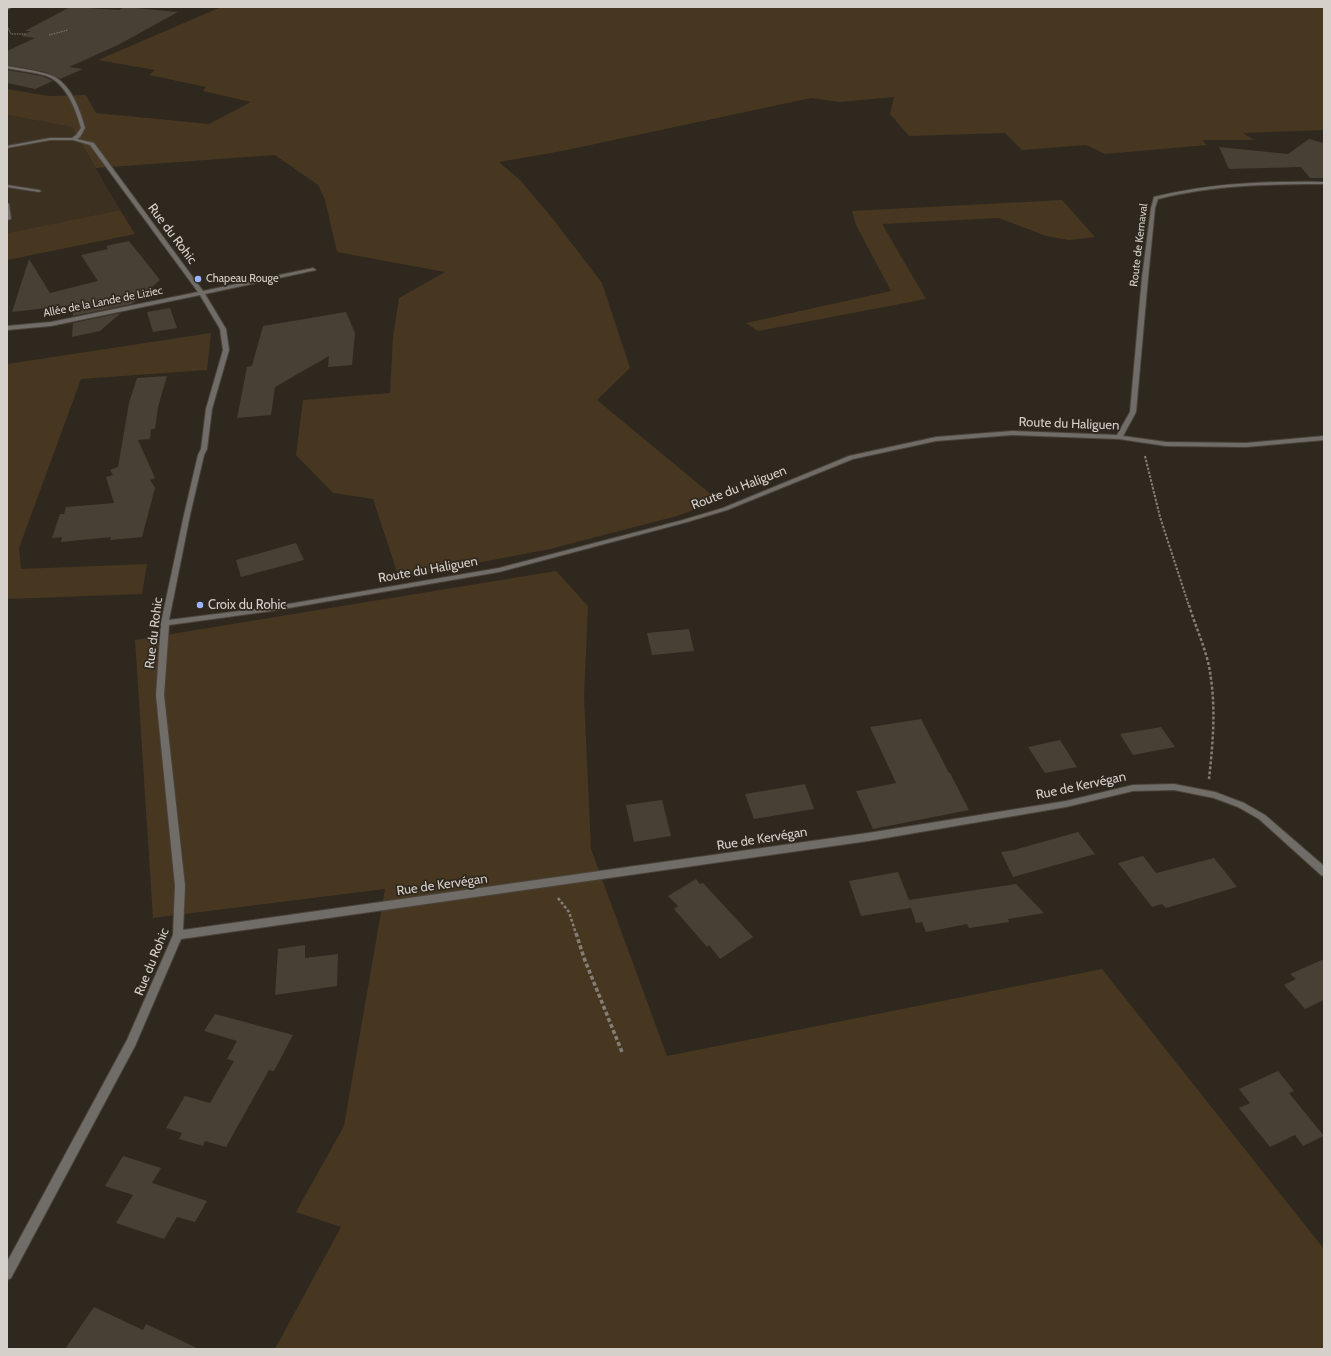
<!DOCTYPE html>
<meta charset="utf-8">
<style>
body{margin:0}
#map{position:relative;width:1331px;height:1356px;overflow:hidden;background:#2f281e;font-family:Cabin,sans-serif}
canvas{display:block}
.frame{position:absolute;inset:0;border:8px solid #d5d0ca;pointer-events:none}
</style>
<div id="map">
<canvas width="1331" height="1356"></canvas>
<div class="frame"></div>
</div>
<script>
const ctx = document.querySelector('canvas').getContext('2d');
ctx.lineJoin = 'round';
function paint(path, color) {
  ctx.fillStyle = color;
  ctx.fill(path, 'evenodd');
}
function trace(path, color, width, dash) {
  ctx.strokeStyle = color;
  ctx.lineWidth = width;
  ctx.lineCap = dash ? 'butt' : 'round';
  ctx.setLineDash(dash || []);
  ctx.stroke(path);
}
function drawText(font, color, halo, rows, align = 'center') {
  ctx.font = font + ' Cabin,sans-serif';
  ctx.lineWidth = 3.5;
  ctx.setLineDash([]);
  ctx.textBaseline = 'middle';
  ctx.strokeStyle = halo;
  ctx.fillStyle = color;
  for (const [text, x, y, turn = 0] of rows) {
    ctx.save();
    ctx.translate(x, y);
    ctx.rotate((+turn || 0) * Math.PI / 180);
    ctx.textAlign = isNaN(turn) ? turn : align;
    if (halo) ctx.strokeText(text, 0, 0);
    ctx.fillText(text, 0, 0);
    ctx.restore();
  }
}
paint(new Path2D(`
 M7 115 72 127 120 210 7 233Z`), '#3c3021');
paint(new Path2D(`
 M221 7H1324V130L1243 133 1254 140H1202L1207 145 1105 154 1086 145 1022 150 1005 133 909 136 890 114 894 97 840 102 811 98 562 151 499 162 520 180 553 219 602 283 630 368 597 400 719 501 677 516 550 549 399 578 373 499 333 493 296 455 303 400 390 393 393 337 399 298 445 272 337 252 325 200 318 185 275 155 96 168 72 127 7 115V89L49 96 86 95 96 113 209 124 251 102 203 91 206 87 149 75 155 70 98 60Z
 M1062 200 1095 237 1069 240 1046 236 999 218 882 224 926 299 758 331 746 323 891 291 856 225 852 211Z
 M120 210 135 234 7 260V233Z
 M211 333 207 370 81 379 19 548 21 569 147 564 142 594 7 599V364Z
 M556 571 588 606 584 696 591 849 667 1056 1102 969 1324 1249V1349H275L341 1227 296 1212 344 1126 385 889 153 918 135 640Z`), '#473721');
paint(new Path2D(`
 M70 7 119 10 125 7 178 12 118 45 69 67 83 69 60 79 45 72 7 65V51L35 38 21 36 31 31H25Z
 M7 70 42 76 53 81 35 89 7 83Z
 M1309 139 1324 143V178H1310L1301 167 1229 169 1219 147 1288 154Z
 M129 241 160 280 132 304 73 316V305L12 312 29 259 50 293 98 281 81 255 108 249 106 246Z
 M170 308 177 328 153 332 147 312Z
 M346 312 355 333 352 365 328 367 329 356 275 387 271 415 237 418 247 367 252 366 263 326Z
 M121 313 100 331 72 337 73 323Z
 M167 376 158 407 155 429H151L150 439 138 440 155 478 150 480 155 488 142 537 110 540 111 537 61 542 62 537 52 538 60 514H64L66 507 114 503 106 477 113 475 110 470 118 467 129 403 137 378Z
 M296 543 304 560 241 577 236 560Z
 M689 629 694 651 652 655 647 633Z
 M921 719 949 773H950L969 810 873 829 856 791 896 783 870 727Z
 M1161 727 1175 747 1133 755 1120 734Z
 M1060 740 1077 767 1045 773 1028 747Z
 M805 784 814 809 754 819 745 794Z
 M662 800 671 836 634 842 626 805Z
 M1078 832 1095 854 1013 877 1001 852 1014 850Z
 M1143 856 1156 873 1214 858 1237 887 1166 908 1162 904 1152 907 1118 863Z
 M898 872 909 900 1016 884 1044 913 1008 919 1009 922 969 928 967 924 926 932 922 922 916 923 911 908 861 916 849 881Z
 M696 879 700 884 703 883 753 937 720 959 709 945 707 947 674 909 678 906 668 896Z
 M305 945V958L338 954 337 986 275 995 278 949Z
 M1324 959V1000L1305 1009 1284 985 1296 979 1290 974Z
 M215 1014 293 1035 274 1071 269 1070 226 1147 205 1141 203 1146 179 1139 182 1133 166 1128 185 1096 210 1103 234 1061 227 1059 237 1041 204 1031Z
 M1278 1071 1294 1091 1289 1093 1324 1136 1303 1146 1295 1135 1270 1147 1239 1108 1250 1103 1239 1089Z
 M123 1156 161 1168 152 1183 207 1201 195 1222 177 1217 164 1239 116 1223 133 1195 105 1186Z
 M94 1307 143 1330 146 1324 199 1349H65Z`), '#474035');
const lane = new Path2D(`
 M7 185 39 190 41 191 39 192 7 187Z
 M7 203 9 204 11 219 7 220Z`);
const street = new Path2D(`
 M7 7H12L7 10Z
 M7 66C21 69 36 70 50 75 70 82 80 109 85 128L80 137 77 139 94 143 203 291 313 268 316 270 205 294 226 329 229 350 212 409 207 449 204 455 190 515 169 620 271 607 499 568 683 520 723 508 849 456 936 437 1012 431 1117 435 1130 412 1142 278 1151 208 1154 197C1211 183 1265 181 1324 182V184C1268 184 1213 185 1158 199L1155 208 1148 278 1136 412 1123 436 1166 442 1246 443 1324 436V440L1246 447 1166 446 1119 439 1012 435 936 441 853 459 727 510 687 522 499 572 271 611 169 625 164 695 185 886 183 930 868 833 1066 801 1133 785 1174 784 1215 792 1244 803 1265 815 1324 866V876L1321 875 1259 819 1238 807 1214 798 1174 790 1133 791 1066 807 868 841 181 939 135 1046 11 1278 7 1280V1262L127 1040 173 935 175 886 156 695 161 623 184 515 198 455 201 449 206 409 223 350 220 329 200 295 51 326 7 330V326L51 322 198 292 90 145 73 140H50L7 148V146L50 138H72L76 135 81 128C76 110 67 84 47 76 35 72 20 71 7 68Z`);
trace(lane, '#4a433a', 2);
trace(street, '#4a433a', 2);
trace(new Path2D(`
 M8 28 11 34H26
 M49 35 68 30`), '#847e76', 1, [1.5, 1]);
trace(new Path2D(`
 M1145 456 1160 517 1189 606`), '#847e76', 2, [2.5, 1.5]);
trace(new Path2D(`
 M1189 605C1195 626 1207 651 1210 672 1216 708 1213 743 1209 779
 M558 898 569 912 576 934`), '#847e76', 2.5, [3, 2]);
trace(new Path2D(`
 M576 933 584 958 622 1052`), '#847e76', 3.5, [4, 2.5]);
paint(lane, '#706c67');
paint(street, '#706c67');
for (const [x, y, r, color] of [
 [198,279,4,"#9ab5fd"],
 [200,605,4,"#9ab5fd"]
]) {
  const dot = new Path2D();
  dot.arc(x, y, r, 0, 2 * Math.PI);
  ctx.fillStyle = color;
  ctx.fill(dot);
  trace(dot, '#2f281e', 1.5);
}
drawText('11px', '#d5d0ca', '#2f281e', [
 ["Route de Kernaval",1139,245,-83],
 ["Allée de la Lande de Liziec",103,302,-11]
]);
drawText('11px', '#d5d0ca', '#2f281e', [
 ["Chapeau Rouge",206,279]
], 'left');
drawText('13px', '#d5d0ca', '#2f281e', [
 ["Rue du Rohic",172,234,53],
 ["Route du Haliguen",1069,424,2],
 ["Route du Haliguen",739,488,-21],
 ["Route du Haliguen",428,570,-10],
 ["Rue du Rohic",154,633,-83],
 ["Rue de Kervégan",1081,786,-12],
 ["Rue de Kervégan",762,839,-9],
 ["Rue de Kervégan",442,885,-8],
 ["Rue du Rohic",152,962,-68]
]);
drawText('13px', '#d5d0ca', '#2f281e', [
 ["Croix du Rohic",208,605]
], 'left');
</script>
